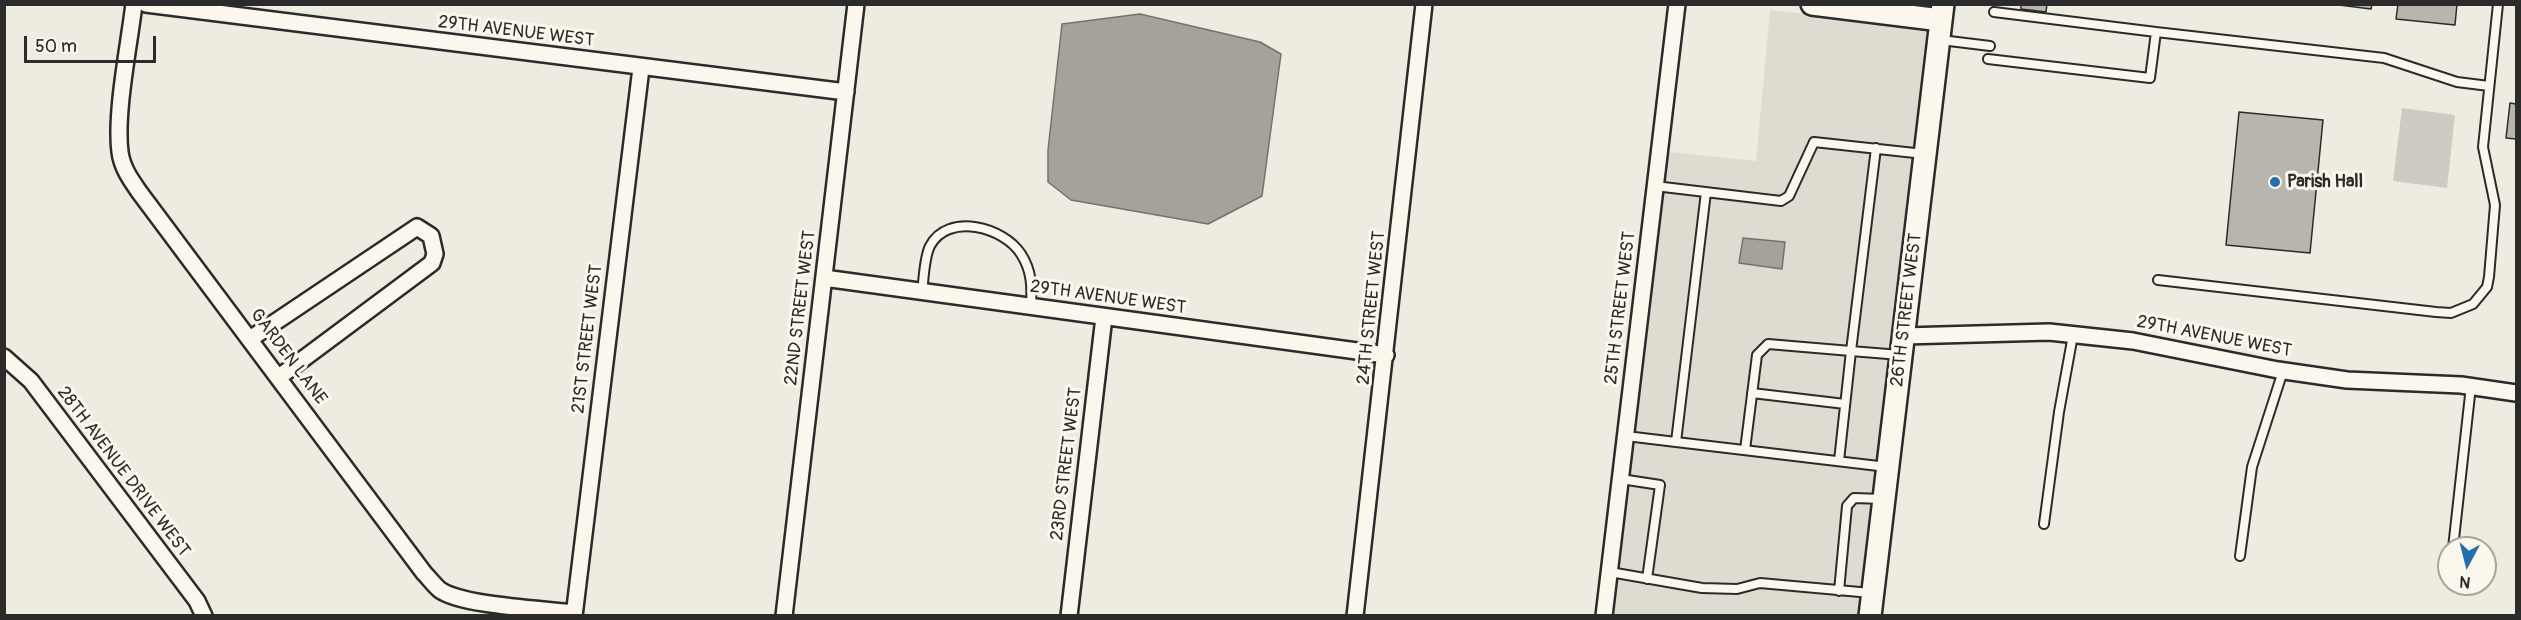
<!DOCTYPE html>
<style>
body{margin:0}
#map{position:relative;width:2521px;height:620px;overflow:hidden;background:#eeebe0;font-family:Pangolin,sans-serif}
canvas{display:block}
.frame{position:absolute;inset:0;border:6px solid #2b2b2b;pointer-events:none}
.north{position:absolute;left:2437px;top:536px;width:60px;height:60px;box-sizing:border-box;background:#fbf7ec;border:2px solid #a8a59f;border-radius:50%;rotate:187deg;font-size:16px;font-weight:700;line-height:24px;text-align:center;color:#2b2b2b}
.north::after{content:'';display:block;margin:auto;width:21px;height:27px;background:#1f6fb2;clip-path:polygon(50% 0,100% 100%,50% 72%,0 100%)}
.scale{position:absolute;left:24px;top:36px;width:132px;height:27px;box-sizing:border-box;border:3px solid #2b2b2b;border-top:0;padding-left:8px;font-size:18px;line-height:21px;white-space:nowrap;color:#2b2b2b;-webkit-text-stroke:4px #fbf7ec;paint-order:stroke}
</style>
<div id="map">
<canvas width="2521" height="620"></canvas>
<div class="frame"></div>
<div class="north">N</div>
<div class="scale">50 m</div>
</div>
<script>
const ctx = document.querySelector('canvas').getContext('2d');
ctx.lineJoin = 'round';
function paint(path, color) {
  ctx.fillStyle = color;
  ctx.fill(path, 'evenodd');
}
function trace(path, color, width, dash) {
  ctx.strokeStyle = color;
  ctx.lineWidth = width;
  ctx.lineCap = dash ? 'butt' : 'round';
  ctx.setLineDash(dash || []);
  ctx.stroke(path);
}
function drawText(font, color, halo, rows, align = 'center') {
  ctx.font = font + ' Pangolin,sans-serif';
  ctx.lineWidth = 6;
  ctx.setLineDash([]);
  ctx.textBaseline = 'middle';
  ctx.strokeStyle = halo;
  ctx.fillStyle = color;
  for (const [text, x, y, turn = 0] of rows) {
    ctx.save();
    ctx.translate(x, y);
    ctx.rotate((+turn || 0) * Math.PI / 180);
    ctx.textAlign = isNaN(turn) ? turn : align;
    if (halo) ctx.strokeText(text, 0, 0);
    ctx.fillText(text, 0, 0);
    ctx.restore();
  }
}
paint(new Path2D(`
 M1770 10 1931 29 1861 615 1614 616 1669 152 1756 161Z`), '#dedbd1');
paint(new Path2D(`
 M2402 108 2455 115 2447 188 2393 181Z`), '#cecbc2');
const water = new Path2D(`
 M1140 14 1260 42 1281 54 1262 196 1208 224 1071 200 1048 182V150L1062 24Z
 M1743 238 1785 242 1782 269 1739 263Z`);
paint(water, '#a4a29a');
trace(water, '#74726e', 1.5);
const building = new Path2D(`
 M2021 4H2047L2046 12 2021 9Z
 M2331 4H2372L2371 9Z
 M2398 4H2457L2455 25 2396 19Z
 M2510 103 2516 104V139L2506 138Z
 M2239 112 2323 120 2310 253 2226 245Z`);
paint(building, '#b8b5ae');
trace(building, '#2b2b2b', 1.5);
const lane = new Path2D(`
 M2156 32 2384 58 2457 82 2489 86
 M1941 40 1990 46
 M1988 59 2150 78 2156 32 1994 12
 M1655 186 1781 201 1789 196 1814 142 1924 154
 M1706 192 1676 442 1887 467
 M2158 280 2436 312 2451 313 2473 304 2487 287 2489 277 2495 205 2483 147 2498 4
 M922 292C924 278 924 258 930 246 948 212 1004 227 1021 254 1032 271 1032 287 1031 307
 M1752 393 1845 404
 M1626 436 1676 442
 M1745 450 1757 355 1768 344 1851 351 1876 148
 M1839 461 1851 351 1900 355
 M1621 479 1660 485 1647 579
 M2044 524 2059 412 2073 335
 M2453 548 2471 386
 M2240 556 2252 467 2283 371
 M1610 572 1702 588 1737 589 1760 583 1871 593
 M1839 591 1847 506 1854 498 1883 499`);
const street = new Path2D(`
 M134 4C129 46 115 113 120 152 122 168 131 180 140 193L424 573C429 578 434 585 440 590 463 606 544 609 574 613
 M146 4 846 92
 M824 278 1386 355
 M1904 336 2049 332 2133 341 2278 370 2347 380 2461 385 2516 393
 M250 339 417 227 431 236 435 254 432 263 279 377
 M4 357 31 381 197 601 204 616
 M574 616 641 68
 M784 616 856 4
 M1069 616 1104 317
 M1355 616 1424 4
 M1604 616 1677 4`);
const secondary = new Path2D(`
 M1812 4 1941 20
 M1870 616 1943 4`);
trace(lane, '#2b2b2b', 12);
trace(street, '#2b2b2b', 20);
trace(secondary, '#2b2b2b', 26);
trace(lane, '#fbf7ec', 8);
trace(street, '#fbf7ec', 15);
trace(secondary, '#fbf7ec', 21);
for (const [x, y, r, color] of [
 [2275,182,6,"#1f6fb2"]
]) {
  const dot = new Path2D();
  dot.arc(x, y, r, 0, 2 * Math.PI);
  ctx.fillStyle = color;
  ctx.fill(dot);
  trace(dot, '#fbf7ec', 2);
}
drawText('18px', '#2b2b2b', '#fbf7ec', [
 ["29TH AVENUE WEST",516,32,7],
 ["29TH AVENUE WEST",1108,298,8],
 ["22ND STREET WEST",801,308,-83],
 ["24TH STREET WEST",1372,308,-84],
 ["25TH STREET WEST",1621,308,-83],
 ["26TH STREET WEST",1907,310,-83],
 ["29TH AVENUE WEST",2214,337,11],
 ["21ST STREET WEST",588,339,-83],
 ["GARDEN LANE",288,357,53],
 ["23RD STREET WEST",1067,464,-83],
 ["28TH AVENUE DRIVE WEST",123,472,53]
]);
drawText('bold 18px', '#2b2b2b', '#fbf7ec', [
 ["Parish Hall",2287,182]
], 'left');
</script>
